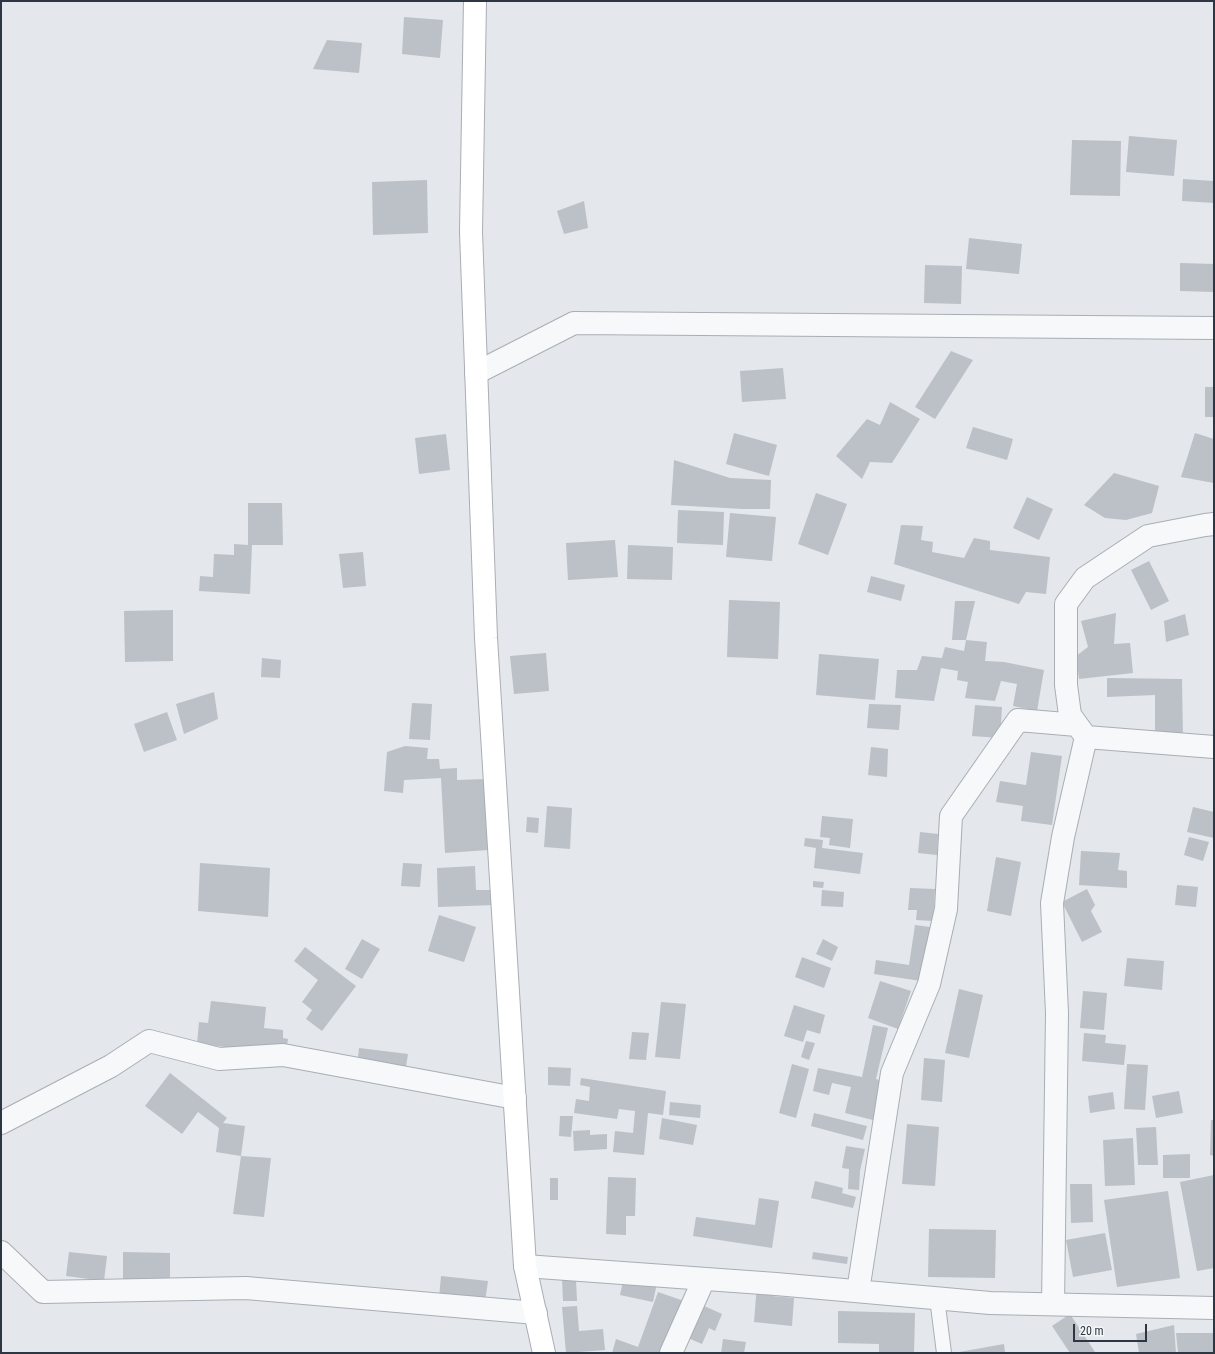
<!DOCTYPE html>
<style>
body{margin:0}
#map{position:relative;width:1215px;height:1354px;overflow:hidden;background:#e4e7eb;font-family:"Roboto Condensed",sans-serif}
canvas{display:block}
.frame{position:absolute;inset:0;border:2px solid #2d3642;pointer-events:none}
.scale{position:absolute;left:1073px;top:1324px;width:74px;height:18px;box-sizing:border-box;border:2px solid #2d3642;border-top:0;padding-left:5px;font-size:12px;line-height:14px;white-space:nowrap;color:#2d3642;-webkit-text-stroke:3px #f4f6f8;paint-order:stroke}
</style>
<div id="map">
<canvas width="1215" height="1354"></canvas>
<div class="frame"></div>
<div class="scale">20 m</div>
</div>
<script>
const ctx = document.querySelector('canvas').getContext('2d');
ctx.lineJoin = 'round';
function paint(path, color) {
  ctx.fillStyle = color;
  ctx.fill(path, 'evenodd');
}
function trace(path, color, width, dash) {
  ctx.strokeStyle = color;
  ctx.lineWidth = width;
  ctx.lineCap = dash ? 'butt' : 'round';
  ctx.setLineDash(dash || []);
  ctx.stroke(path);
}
paint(new Path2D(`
 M404 17 443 20 440 58 402 54Z
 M327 40 362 43 359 73 313 69Z
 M1129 136 1177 140 1174 176 1126 172Z
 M1072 140 1121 141 1120 196 1070 195Z
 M1183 179 1214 181V203L1182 201Z
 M427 180 428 233 373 235 372 182Z
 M584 201 588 228 564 234 557 211Z
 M969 238 1022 244 1019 274 966 269Z
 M1180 263 1214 264V292L1180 291Z
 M925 265 962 266 961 304 924 303Z
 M951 351 973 360 935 419 915 407Z
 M783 368 786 399 742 402 740 371Z
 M1205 387H1214V417H1205Z
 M890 402 920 419 892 463 870 462 862 479 836 456 867 419 880 425Z
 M973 427 1013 439 1007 460 966 448Z
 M734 433 777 445 769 476 726 464Z
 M1195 433 1214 439V483L1181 477Z
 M446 434 450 470 419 474 415 438Z
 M674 460 730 478 771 480 770 509H743L671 505Z
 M1114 473 1159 486 1152 513 1126 520 1105 518 1084 505Z
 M816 493 847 504 828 555 798 544Z
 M1027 497 1053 509 1039 540 1013 528Z
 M248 503H282L283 545H252L250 594 199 591 200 576 213 577 214 554 234 555V544L248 545Z
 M678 510 724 512 723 545 677 543Z
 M730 513 776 517 772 561 726 557Z
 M901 525 923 526 921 540 933 542 932 552 964 558 974 538 990 541V550L1050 557 1046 594 1026 592 1019 604 894 564Z
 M615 540 618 577 568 580 566 543Z
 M628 545 673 547 672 580 627 579Z
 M363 552 366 586 343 588 339 554Z
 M1149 561 1169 601 1151 610 1131 570Z
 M871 576 905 585 901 601 867 592Z
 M729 600 780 602 778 659 727 657Z
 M955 601H975L966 640H952Z
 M173 610V661L125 662 124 611Z
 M1116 613 1114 644 1130 643 1133 673 1079 679 1076 656 1088 647 1081 621Z
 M1185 614 1189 635 1166 642 1164 621Z
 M966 640 987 642 985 661 1004 662 1044 670 1037 711 1013 706 1017 684 1001 681 995 701 965 698 968 682 957 680 958 671 941 668 934 701 895 698 897 670H917L922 656 942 658 945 647 964 651Z
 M546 653 549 691 514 694 510 656Z
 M819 654 879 659 875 700 816 695Z
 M262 658 281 660 280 678 261 677Z
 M1107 678 1182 679 1183 739H1155V695L1107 697Z
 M214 692 218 719 184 734 176 704Z
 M412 703 432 704 430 740 409 739Z
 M869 704 901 705 899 730 867 728Z
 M975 705 1002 707 1000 738 972 736Z
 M167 712 177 740 144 752 134 724Z
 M405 746 428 748 427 759H439L440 769 457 768V780L486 779 489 850 445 853 441 778 404 780 403 793 384 791 387 752Z
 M871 747 888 749 887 777 868 775Z
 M1031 752 1062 756 1052 825 1021 821 1023 806 996 802 1000 781 1026 785Z
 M547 806 572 808 570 849 544 847Z
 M1193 807 1214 812V838L1187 832Z
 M822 816 853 819 850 848 829 845 830 838 820 837Z
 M527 817 539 818 538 833 526 832Z
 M920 832 938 834 937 855 918 853Z
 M1189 837 1209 842 1203 861 1184 855Z
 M805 838 823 840 822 848 863 853 860 874 814 868 816 848 804 846Z
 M1081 851 1120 853 1118 870 1127 871V888L1079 885Z
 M996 857 1021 862 1011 916 987 911Z
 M200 863 270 868 268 917 198 911Z
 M403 863 422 864 420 887 401 886Z
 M475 866 476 890H494L495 905 438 907 437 868Z
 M813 881 824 882 823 888 813 887Z
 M1177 885 1198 887 1196 907 1175 905Z
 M910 888 935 889 933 921 916 920 917 910H908Z
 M1087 889 1095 905 1091 911 1102 932 1082 942 1062 902Z
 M822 890 844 892 843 907 821 906Z
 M439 915 476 927 464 962 428 951Z
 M915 925 930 927 921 981 874 974 876 960 909 965Z
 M362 939 380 949 362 979 345 969Z
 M823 939 838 947 832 961 816 954Z
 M305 947 356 986 322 1031 306 1019 312 1010 302 1002 318 980 294 961Z
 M802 957 831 968 824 988 795 977Z
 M1127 958 1164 961 1162 990 1124 986Z
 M880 981 911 991 898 1029 868 1018Z
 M959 989 983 995 969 1058 945 1053Z
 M1083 991 1107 993 1104 1030 1080 1028Z
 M211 1001 266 1007 264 1028 283 1030V1038L288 1039 286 1053 197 1044 199 1022 208 1023Z
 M661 1002 686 1004 680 1059 655 1057Z
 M794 1005 825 1015 820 1034 807 1030 803 1042 784 1036Z
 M873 1025 888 1028 876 1079 886 1082 877 1121 845 1113 851 1087 832 1083 829 1095 813 1091 818 1068 862 1077Z
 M632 1032 649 1033 646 1060 629 1059Z
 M1084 1033 1106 1035 1105 1043 1126 1045 1124 1065 1082 1061Z
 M806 1041 815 1043 809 1060 801 1057Z
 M359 1048 408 1054 405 1073 357 1067Z
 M924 1058 945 1060 942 1102 921 1100Z
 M792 1064 809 1069 796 1118 779 1113Z
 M1127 1064 1148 1065 1145 1110 1124 1109Z
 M548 1067 571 1068 570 1086 548 1085Z
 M170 1073 227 1118 223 1123 245 1126 241 1156 216 1152 219 1128 198 1112 182 1134 145 1106Z
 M581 1078 666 1091 663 1115 648 1113 644 1155 613 1152 615 1131 633 1133 635 1111 619 1109 617 1119 574 1113 576 1099 589 1101 590 1087 580 1085Z
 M1179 1091 1183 1113 1156 1118 1152 1096Z
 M1113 1092 1115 1109 1090 1113 1088 1096Z
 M670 1102 701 1105 700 1118 669 1115Z
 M814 1113 867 1126 863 1140 811 1126Z
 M560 1116H573L571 1137 559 1136Z
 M662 1118 697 1125 693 1145 659 1139Z
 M1211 1120H1214V1156L1210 1155Z
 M907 1124 939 1127 935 1186 902 1184Z
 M1156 1127 1158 1165H1138L1136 1128Z
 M590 1130V1135L607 1134V1149L574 1151 573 1131Z
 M1133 1138 1135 1185 1105 1186 1103 1140Z
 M846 1146 865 1149 860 1171 859 1190 848 1189 849 1169 842 1168Z
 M1190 1154V1178H1163V1155Z
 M241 1156 271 1158 264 1217 233 1214Z
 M1214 1175V1268L1197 1271 1180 1182Z
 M608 1177 636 1178 635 1216H626V1235L606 1234Z
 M550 1178H558V1200H550Z
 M815 1181 843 1188 842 1193 856 1197 853 1208 811 1198Z
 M1070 1184H1092L1093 1222 1071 1223Z
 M1168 1191 1180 1278 1117 1287 1104 1200Z
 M759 1198 779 1201 772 1248 693 1236 696 1217 755 1225Z
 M929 1229 996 1230 995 1278 928 1277Z
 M1105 1233 1112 1270 1073 1277 1066 1240Z
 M69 1252 107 1256 104 1281 66 1276Z
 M123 1252 170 1253V1280L123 1279Z
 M813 1252 848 1257 847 1264 812 1259Z
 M441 1276 488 1281 485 1302 439 1298Z
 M624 1277 657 1283 653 1302 620 1295Z
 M562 1280H576L577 1301H563Z
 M757 1284 773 1285 772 1296 794 1298 792 1326 754 1322Z
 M658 1292 684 1301 665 1353H612L616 1339 638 1347Z
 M702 1305 722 1314 715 1331 709 1328 702 1344 688 1338Z
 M577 1306 579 1331 603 1329 605 1350 566 1353 562 1307Z
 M838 1311 915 1313 914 1353H879V1344L838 1343Z
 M1070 1314 1095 1352 1093 1353H1070L1052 1326Z
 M1174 1325 1176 1353H1139L1136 1334Z
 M1176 1333H1214V1353H1178Z
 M723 1339 746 1342 744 1353H721Z
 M1004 1344 1005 1353H959V1352Z`), '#bcc1c7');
const lane = new Path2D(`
 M937 1298 944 1353`);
const street = new Path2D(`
 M476 373 574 323 1214 328
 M1086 737 1214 747
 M1 1123 111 1066 149 1041 219 1059 283 1055 515 1098
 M1 1252 43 1292 246 1288 536 1313
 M525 1266 776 1284 990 1303 1214 1308
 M858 1291 892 1073 929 984 946 909 951 816 1018 720 1077 725
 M1053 1304 1057 1013 1052 903 1063 837 1086 737 1070 715 1066 685V604L1085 578 1148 536 1205 525 1214 524
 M671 1353 704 1279`);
const secondary = new Path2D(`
 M475 1 471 232 486 638 525 1266 544 1353`);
trace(lane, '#a9aeb5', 16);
trace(street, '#a9aeb5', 24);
trace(secondary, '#a9aeb5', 24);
trace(lane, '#f6f8f9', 14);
trace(street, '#f6f8f9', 22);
trace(secondary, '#fff', 22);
</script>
